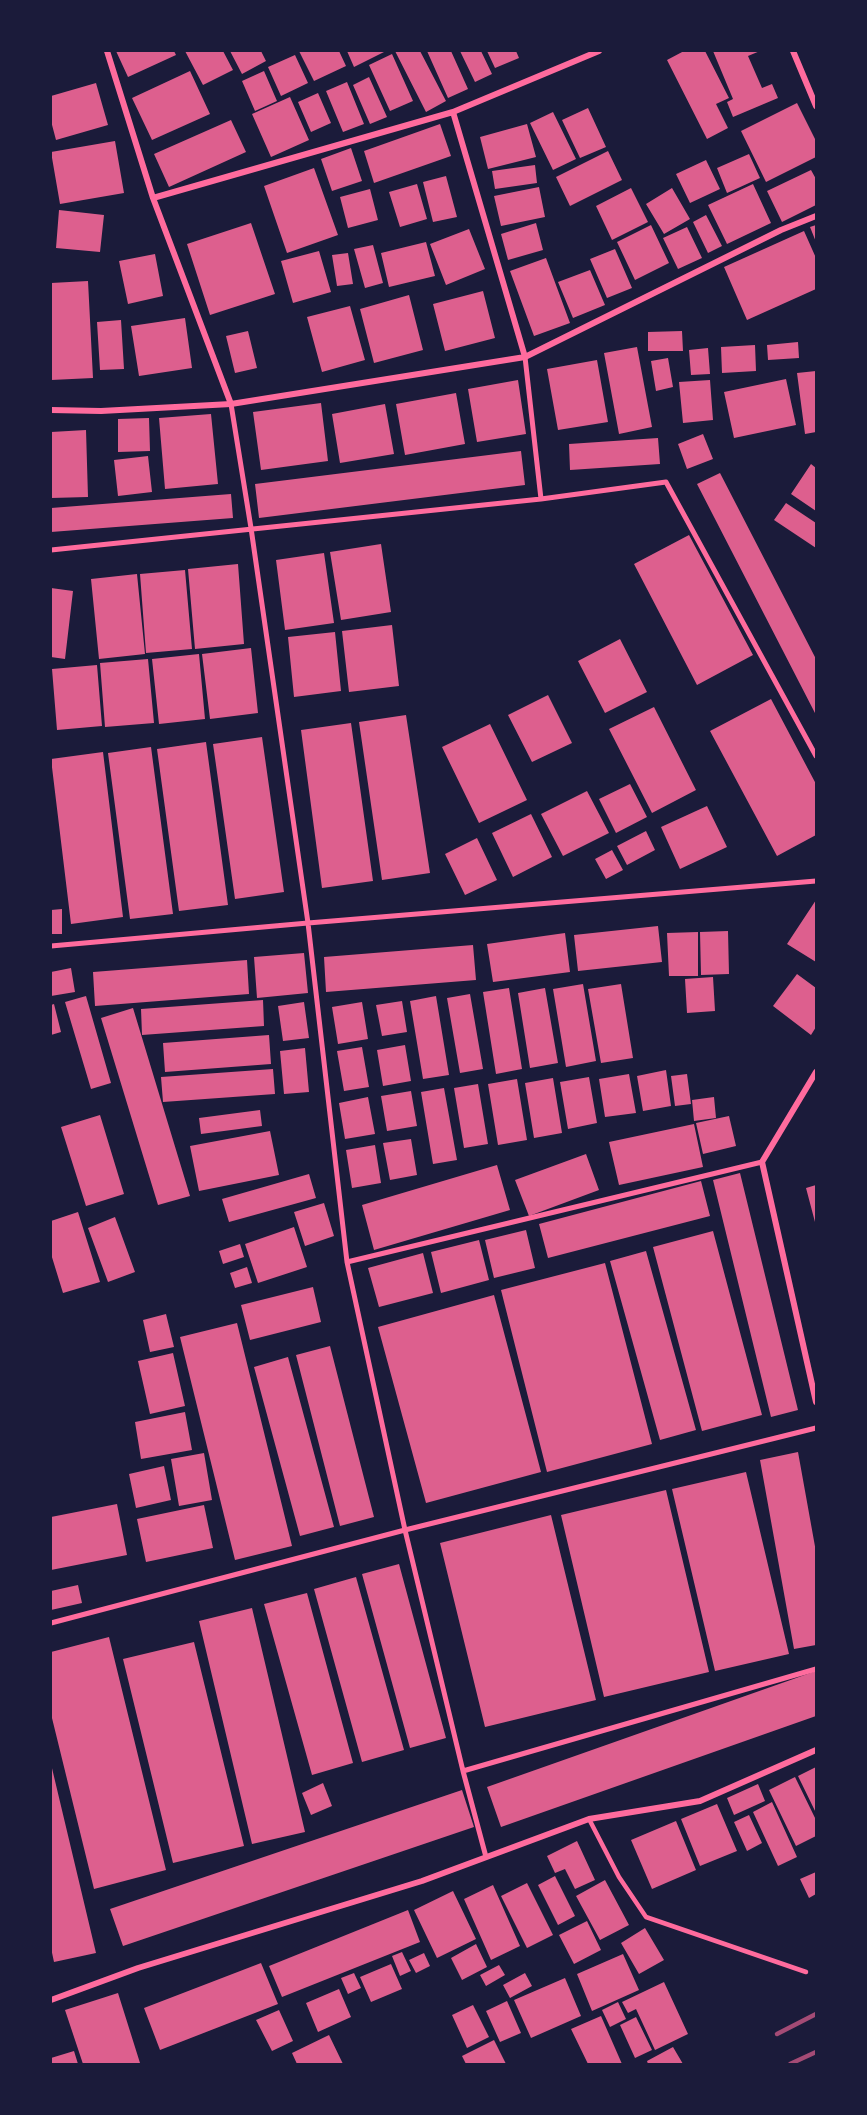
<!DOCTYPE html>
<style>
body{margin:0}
#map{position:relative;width:867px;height:2115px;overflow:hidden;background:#1b1b3a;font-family:Raleway,sans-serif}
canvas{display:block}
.frame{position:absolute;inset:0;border:52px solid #1b1b3a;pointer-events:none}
</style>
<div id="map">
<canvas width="867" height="2115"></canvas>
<div class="frame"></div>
</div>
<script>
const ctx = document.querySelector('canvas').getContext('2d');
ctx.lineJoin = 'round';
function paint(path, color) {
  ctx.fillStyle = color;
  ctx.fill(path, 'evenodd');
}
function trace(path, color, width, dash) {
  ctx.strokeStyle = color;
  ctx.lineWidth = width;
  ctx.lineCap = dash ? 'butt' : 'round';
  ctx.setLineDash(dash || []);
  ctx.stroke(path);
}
paint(new Path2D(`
 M116 51H174L176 55 128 77Z
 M185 51H223L233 70 203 85Z
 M230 51H261L266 61 242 74Z
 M299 51H339L346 66 314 81Z
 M347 51H386L354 67Z
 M395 51H420L446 101 426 112Z
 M427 51H451L468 89 448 98Z
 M460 51H481L492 74 475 82Z
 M487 51H516L519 58 495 68Z
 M684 51H705L729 98 716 104 728 128 707 139 667 60Z
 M713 51H760L748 56 762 88 772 84 778 98 733 117 727 102 733 99Z
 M392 54 413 101 390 111 369 65Z
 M295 55 308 83 281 96 268 67Z
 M190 71 210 114 152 140 132 98Z
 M264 71 277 101 255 111 242 81Z
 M369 77 387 117 370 124 353 85Z
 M347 82 364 124 343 132 326 91Z
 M96 83 108 125 56 140 51 121V96Z
 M318 93 331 123 311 132 298 102Z
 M290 97 309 140 271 157 252 114Z
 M797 103 816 141V157L766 182 741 131Z
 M588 108 606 147 580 158 562 120Z
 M553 112 576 159 553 170 530 123Z
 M231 120 246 152 169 187 154 154Z
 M440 124 451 156 374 183 364 151Z
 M527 124 536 157 488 169 480 137Z
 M115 141 124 193 60 204 51 152Z
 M351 148 362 181 332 191 321 159Z
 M608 151 622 180 570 206 556 177Z
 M749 154 760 178 727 193 717 168Z
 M706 160 720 189 690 203 676 174Z
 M535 165 537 183 495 189 492 171Z
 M314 168 338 235 287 253 264 186Z
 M811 170 816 179V205L782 222 767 191Z
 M446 176 457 217 433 222 423 182Z
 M417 184 427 219 400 227 389 192Z
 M753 184 771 223 727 244 708 205Z
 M539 187 545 217 501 226 494 196Z
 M631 188 648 222 612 240 596 206Z
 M672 188 690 219 664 234 646 204Z
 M370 189 378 220 348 228 340 197Z
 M59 210 104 215 100 252 56 248Z
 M706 215 722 246 708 253 693 222Z
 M251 223 275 294 210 315 187 244Z
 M536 223 543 250 508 260 501 234Z
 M651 225 669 263 635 280 617 242Z
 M816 225V242L810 227Z
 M687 227 702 258 678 269 663 238Z
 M469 229 485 269 446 285 430 244Z
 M804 231 816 258V289L747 320 724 267Z
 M426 242 435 276 389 287 381 253Z
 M373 245 383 283 365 288 354 249Z
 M615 249 632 288 607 298 590 259Z
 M319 251 331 292 293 303 281 261Z
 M348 253 353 284 337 286 332 255Z
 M155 254 163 296 128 304 119 261Z
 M546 258 570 323 534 336 510 271Z
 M590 270 605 305 573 318 558 282Z
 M88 281 93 378 51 380V283Z
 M483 291 495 338 445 351 433 304Z
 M409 295 423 350 374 363 360 309Z
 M350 306 365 360 322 372 307 317Z
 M185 318 192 368 139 376 131 326Z
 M121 320 124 369 100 370 97 322Z
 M248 331 257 368 235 373 226 336Z
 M682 331 683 351H648V332Z
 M798 342 799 358 768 360 767 345Z
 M755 345 756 371 722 373 721 347Z
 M637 347 652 427 619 434 604 353Z
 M708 348 710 374 691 375 689 350Z
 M668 358 673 387 656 391 651 361Z
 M597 360 608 422 558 430 547 369Z
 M816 371V432L805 434 797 373Z
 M786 379 796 425 734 438 724 392Z
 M518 380 526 434 477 442 468 389Z
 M710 380 713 420 683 423 679 382Z
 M456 393 465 444 405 455 396 404Z
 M321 403 328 461 261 470 253 412Z
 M385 404 394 454 340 463 332 414Z
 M211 414 218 484 165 489 159 418Z
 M149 418 150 451 118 452V419Z
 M86 430 88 497 51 498V432Z
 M703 434 713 459 687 469 678 444Z
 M658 438 660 464 570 470 569 444Z
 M521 451 525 485 259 518 255 484Z
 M148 456 152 492 118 496 114 460Z
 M811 464 816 468V511L791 494Z
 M720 473 816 659V715L697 484Z
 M231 494 233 518 51 532V508Z
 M786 503 816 523V548L774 520Z
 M689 535 753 655 697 685 634 564Z
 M381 544 391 612 341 620 330 552Z
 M324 553 334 623 285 630 276 560Z
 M238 564 244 644 195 649 188 569Z
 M185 570 192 649 146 653 140 574Z
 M137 574 145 654 99 659 91 579Z
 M51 588 73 591 65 659 51 657Z
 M392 625 399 686 349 692 342 631Z
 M335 632 341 691 294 697 288 637Z
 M620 639 647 692 605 713 578 661Z
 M251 648 258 713 210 719 202 654Z
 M199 654 205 719 159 724 152 659Z
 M148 659 154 723 105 727 100 663Z
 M97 665 102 726 57 730 52 669Z
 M548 695 572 743 532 762 508 715Z
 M771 699 816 784V835L777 856 710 731Z
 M654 707 696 790 652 813 609 729Z
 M406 715 430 873 382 880 359 722Z
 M351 723 373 881 322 888 301 730Z
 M490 724 527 800 479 823 442 747Z
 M262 737 284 892 235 899 213 744Z
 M206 742 228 905 179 911 157 749Z
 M151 747 173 914 130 919 108 753Z
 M103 752 123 917 71 924 51 759Z
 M630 784 647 817 616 833 599 799Z
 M587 791 609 833 563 856 541 814Z
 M707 806 727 847 680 869 661 827Z
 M531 814 552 857 513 877 492 833Z
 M646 831 655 850 627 865 617 846Z
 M477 838 497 880 465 895 445 854Z
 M612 850 623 870 606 879 595 859Z
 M816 900V962L787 944Z
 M62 909V934H51V910Z
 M658 926 662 962 578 971 574 935Z
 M728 931 729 974 701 975 700 932Z
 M698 932V976H669L667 933Z
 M565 933 570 972 493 982 487 944Z
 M473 945 476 980 326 992 324 957Z
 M304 953 308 993 257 998 254 957Z
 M247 960 249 994 95 1006 93 972Z
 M71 968 75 992 51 996V972Z
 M797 974 816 988V1027L811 1035 773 1006Z
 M713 977 715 1011 687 1013 685 979Z
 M583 984 596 1061 566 1067 553 989Z
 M621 984 633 1058 601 1063 588 989Z
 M509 988 522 1069 496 1074 483 992Z
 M545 988 558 1063 530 1068 518 993Z
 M470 994 483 1069 460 1073 447 998Z
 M86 996 111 1083 91 1089 65 1002Z
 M436 996 449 1075 423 1079 410 1001Z
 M263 1000 264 1026 142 1035 141 1009Z
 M402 1001 407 1032 382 1036 376 1005Z
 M304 1002 309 1038 283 1041 278 1006Z
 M362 1002 368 1039 338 1044 332 1007Z
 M54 1004 61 1032 51 1035V1005Z
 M133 1008 190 1196 158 1205 101 1018Z
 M269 1035 271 1064 165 1072 163 1043Z
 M405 1045 411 1081 383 1086 377 1050Z
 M362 1047 369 1087 344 1091 337 1051Z
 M305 1048 309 1092 284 1094 280 1051Z
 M273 1069 275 1094 163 1102 161 1077Z
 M666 1070 671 1106 643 1111 637 1076Z
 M629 1074 636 1113 605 1117 599 1079Z
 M687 1074 691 1104 675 1106 671 1076Z
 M589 1077 597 1123 568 1129 560 1082Z
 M553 1078 562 1133 534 1138 525 1083Z
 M517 1079 527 1140 498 1145 488 1084Z
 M478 1084 488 1144 464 1148 454 1088Z
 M444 1088 457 1160 433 1164 421 1092Z
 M411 1091 417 1126 387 1131 381 1096Z
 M368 1097 375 1134 345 1139 339 1103Z
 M714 1097 716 1118 694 1121 692 1100Z
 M260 1110 262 1126 201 1134 199 1118Z
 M100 1115 124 1194 86 1206 61 1127Z
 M729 1116 736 1146 703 1154 696 1123Z
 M694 1124 703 1167 619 1185 609 1142Z
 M270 1131 279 1175 199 1191 190 1146Z
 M411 1139 417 1175 390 1180 383 1143Z
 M375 1145 381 1183 352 1188 346 1150Z
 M586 1154 599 1190 529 1216 515 1180Z
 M497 1165 510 1210 374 1250 362 1205Z
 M740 1173 798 1410 771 1417 713 1180Z
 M309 1174 316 1198 229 1222 222 1199Z
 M701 1181 710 1216 548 1258 539 1224Z
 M816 1185V1222H815L806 1188Z
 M324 1203 334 1236 305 1246 294 1212Z
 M78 1212 100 1282 63 1293 51 1254V1221Z
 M115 1217 135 1272 108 1282 88 1228Z
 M294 1227 307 1267 258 1283 245 1244Z
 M526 1230 535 1268 494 1278 485 1240Z
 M713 1231 762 1415 702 1431 653 1247Z
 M479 1240 489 1280 441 1293 431 1252Z
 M240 1244 244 1257 223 1264 219 1251Z
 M646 1251 696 1430 660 1440 610 1261Z
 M423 1253 433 1293 379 1307 368 1268Z
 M605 1263 652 1444 547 1472 501 1290Z
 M247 1267 252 1283 235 1288 230 1273Z
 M313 1287 321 1322 250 1340 241 1305Z
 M494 1295 541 1472 426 1503 378 1327Z
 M166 1314 174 1347 150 1352 143 1320Z
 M237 1323 292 1546 235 1560 180 1337Z
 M330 1346 374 1517 340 1526 296 1355Z
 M173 1353 185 1406 150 1414 138 1361Z
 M288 1357 334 1527 300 1536 254 1367Z
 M185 1412 192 1450 141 1459 135 1422Z
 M798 1452 816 1552V1645L794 1649 760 1460Z
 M204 1453 212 1500 179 1506 171 1459Z
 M164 1466 171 1500 136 1508 129 1474Z
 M746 1472 789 1654 715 1671 672 1489Z
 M666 1490 709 1672 604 1697 561 1515Z
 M117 1504 127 1555 51 1570V1517Z
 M204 1505 213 1548 146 1562 137 1519Z
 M551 1515 596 1700 485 1727 440 1543Z
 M399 1564 446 1738 410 1748 362 1574Z
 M356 1577 404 1750 362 1762 314 1589Z
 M78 1585 82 1603 51 1610V1591Z
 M307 1593 353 1763 312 1775 264 1604Z
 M252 1608 305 1832 252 1844 199 1621Z
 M109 1637 166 1870 94 1889 51 1714V1652Z
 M194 1642 244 1846 173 1863 123 1659Z
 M816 1671V1716L501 1827 487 1787Z
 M51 1764 96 1953 54 1962 51 1948Z
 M816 1767V1813L798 1776Z
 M795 1777 816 1820V1836L796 1846 769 1790Z
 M323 1783 332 1806 311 1815 302 1793Z
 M758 1784 765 1801 734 1815 727 1798Z
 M462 1790 474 1827 123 1946 110 1909Z
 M772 1802 797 1857 778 1866 753 1812Z
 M717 1804 737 1851 700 1866 681 1819Z
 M749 1815 762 1843 747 1851 734 1822Z
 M676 1821 696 1870 652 1889 631 1840Z
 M577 1841 595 1880 575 1889 565 1869 555 1873 547 1856Z
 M816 1872V1894L809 1898 800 1879Z
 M555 1876 575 1916 558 1925 538 1885Z
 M605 1880 629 1925 600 1940 576 1896Z
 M527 1883 553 1935 527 1948 501 1896Z
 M493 1885 520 1946 491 1960 464 1899Z
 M453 1891 476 1939 437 1958 414 1910Z
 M408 1910 420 1942 282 1997 269 1966Z
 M587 1921 601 1950 574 1964 559 1935Z
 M645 1928 664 1960 639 1974 621 1943Z
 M476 1944 487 1967 462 1980 451 1958Z
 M402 1952 411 1971 400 1976 392 1956Z
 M424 1953 430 1966 416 1973 409 1960Z
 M623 1954 639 1990 592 2011 577 1974Z
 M261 1963 278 2004 160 2050 144 2008Z
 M391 1964 402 1989 371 2002 360 1977Z
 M499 1965 505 1975 486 1986 480 1975Z
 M354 1973 361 1988 348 1994 341 1978Z
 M525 1973 532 1986 510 1998 503 1985Z
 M565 1978 581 2016 531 2038 514 2000Z
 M664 1982 688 2034 655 2050 636 2009 628 2013 622 2002Z
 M339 1989 351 2017 318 2032 306 2003Z
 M118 1993 140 2063 83 2064 65 2010Z
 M507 2001 521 2033 500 2042 486 2011Z
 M618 2002 626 2019 610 2027 602 2010Z
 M473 2005 489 2037 467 2048 452 2015Z
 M279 2010 293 2041 272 2051 256 2020Z
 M601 2016 622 2064H588L571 2029Z
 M636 2017 652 2050 635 2058 620 2025Z
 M329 2035 343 2064H297L292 2053Z
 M494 2040 506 2064H466L462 2056Z
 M673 2047 683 2064H648L647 2061Z
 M74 2051 78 2064H51V2058Z`), '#dd5f8e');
trace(new Path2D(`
 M589 1819 619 1877 646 1917 806 1972`), '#ff6b9d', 4.5);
trace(new Path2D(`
 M525 357 541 499
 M231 404 251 528 308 923 347 1262 405 1530 463 1771 486 1857
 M51 550 541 499 666 482 816 756
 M51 946 308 923 816 881
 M347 1262 762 1162
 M51 1623 405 1530 816 1428
 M463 1771 816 1669`), '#ff6b9d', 5);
trace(new Path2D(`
 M107 51 153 198 231 404
 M793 51 816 106
 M453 112 525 357
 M153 198 453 112 599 51
 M51 410 101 411 231 404 525 357 781 230 816 216
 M816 1072 762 1162 816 1402
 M51 2000 138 1968 422 1881 589 1819 700 1801 816 1750`), '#ff6b9d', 6);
trace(new Path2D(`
 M777 2034 816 2014
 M790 2064 816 2052`), '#a44b75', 4.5);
</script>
